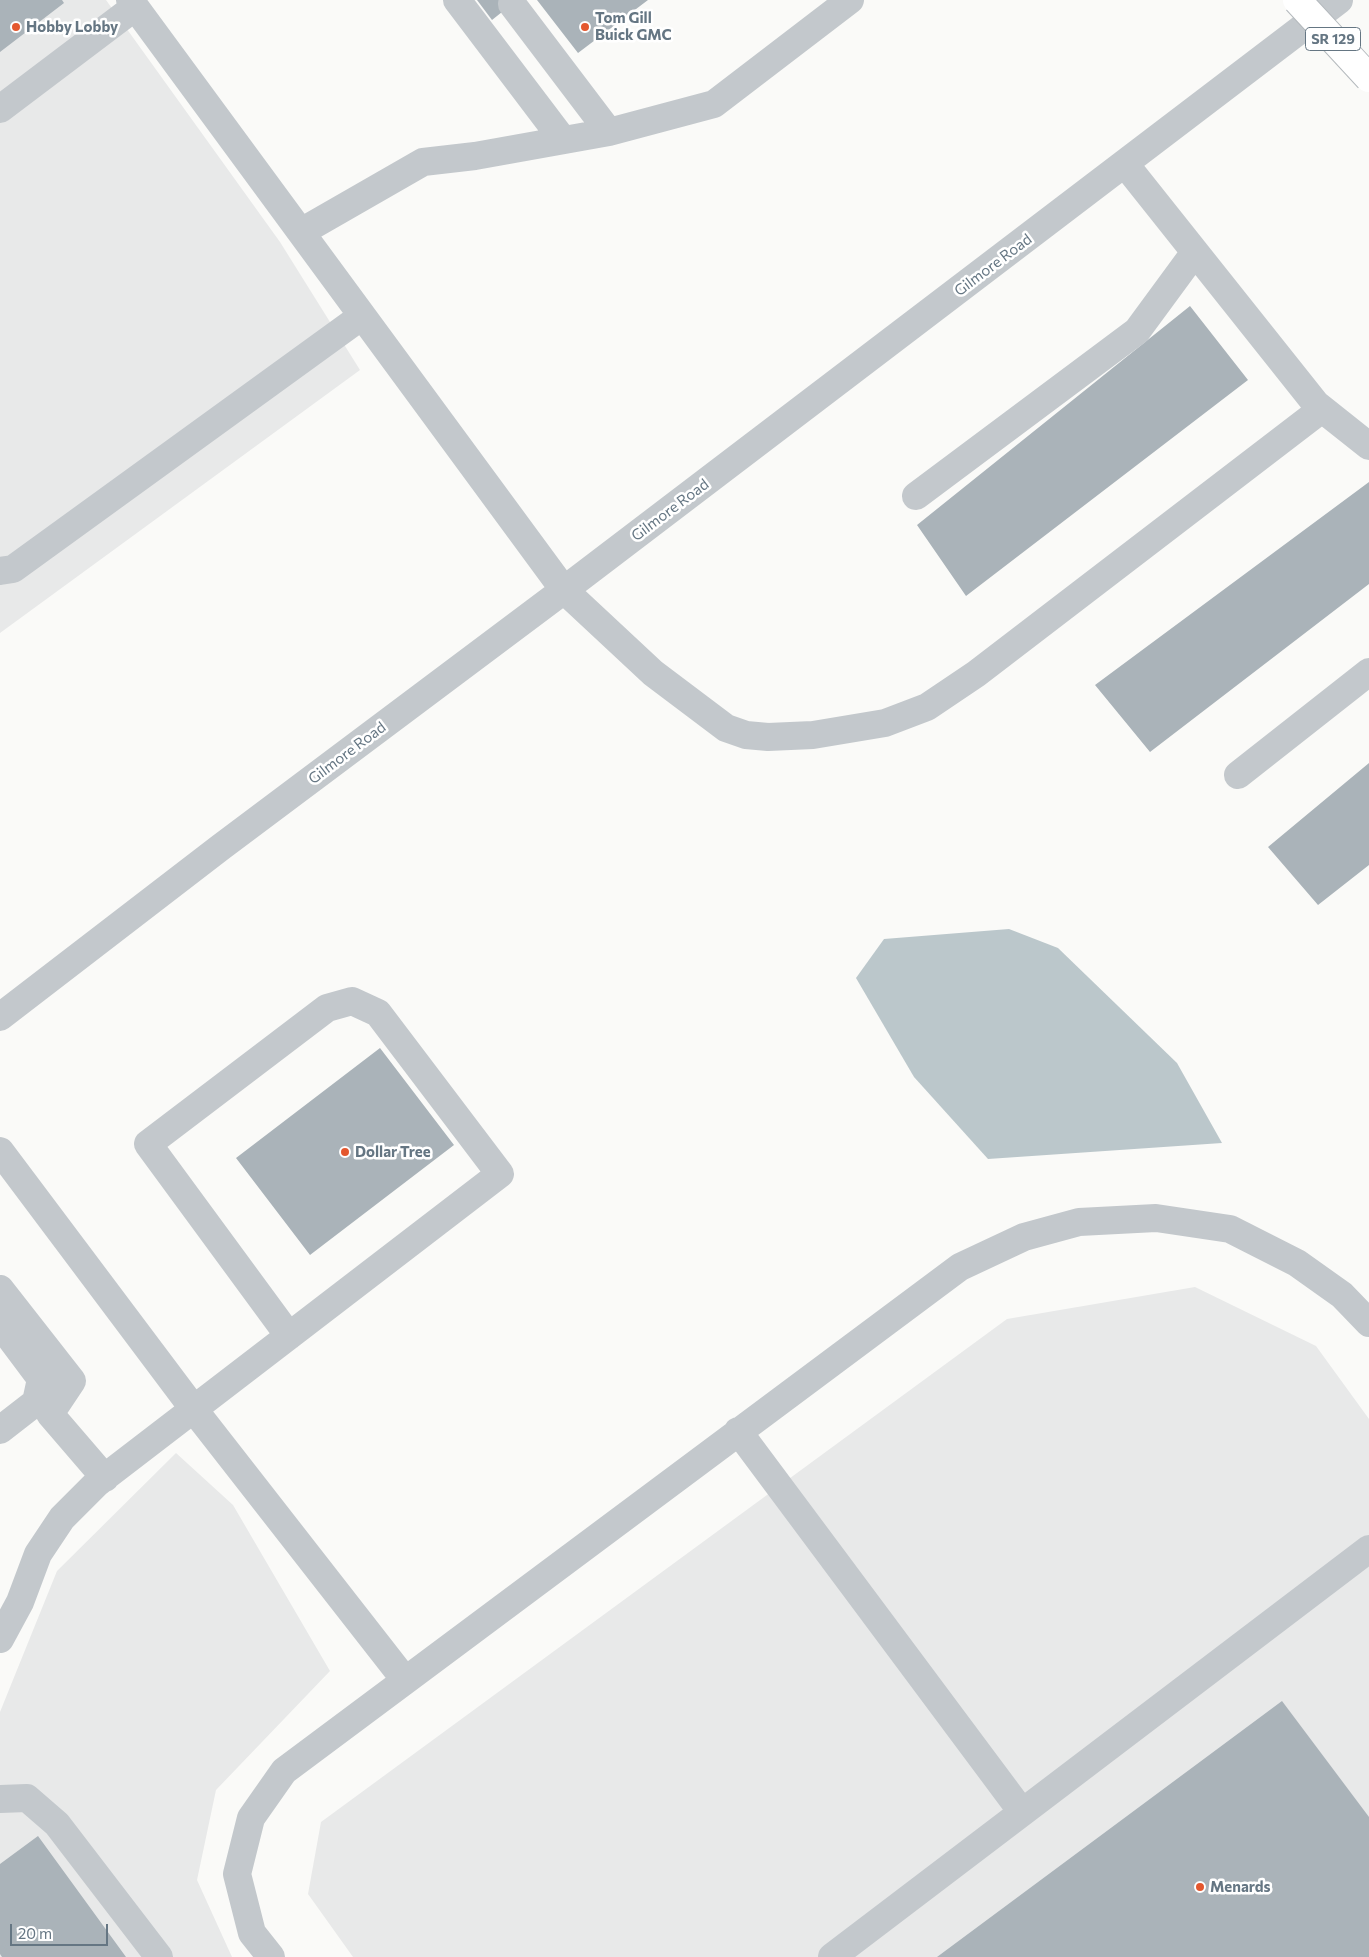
<!DOCTYPE html>
<style>
body{margin:0}
#map{position:relative;width:1369px;height:1957px;overflow:hidden;background:#fafaf8;font-family:Commissioner,sans-serif}
canvas{display:block}
.scale{position:absolute;left:10px;top:1924px;width:98px;height:22px;box-sizing:border-box;border:2px solid #657683;border-top:0;padding-left:6px;font-size:15px;line-height:18px;white-space:nowrap;color:#657683;-webkit-text-stroke:4px #fff;paint-order:stroke}
</style>
<div id="map">
<canvas width="1369" height="1957"></canvas>
<div class="scale">20 m</div>
</div>
<script>
const ctx = document.querySelector('canvas').getContext('2d');
ctx.lineJoin = 'round';
function paint(path, color) {
  ctx.fillStyle = color;
  ctx.fill(path, 'evenodd');
}
function trace(path, color, width, dash) {
  ctx.strokeStyle = color;
  ctx.lineWidth = width;
  ctx.lineCap = dash ? 'butt' : 'round';
  ctx.setLineDash(dash || []);
  ctx.stroke(path);
}
function drawText(font, color, halo, rows, align = 'center') {
  ctx.font = font + ' Commissioner,sans-serif';
  ctx.lineWidth = 5;
  ctx.setLineDash([]);
  ctx.textBaseline = 'middle';
  ctx.strokeStyle = halo;
  ctx.fillStyle = color;
  for (const [text, x, y, turn = 0] of rows) {
    ctx.save();
    ctx.translate(x, y);
    ctx.rotate((+turn || 0) * Math.PI / 180);
    ctx.textAlign = isNaN(turn) ? turn : align;
    if (halo) ctx.strokeText(text, 0, 0);
    ctx.fillText(text, 0, 0);
    ctx.restore();
  }
}
paint(new Path2D(`
 M0 0H106L280 242 360 370 0 633Z
 M1195 1287 1316 1346 1369 1419V1957H353L308 1894 321 1822 1007 1319Z
 M176 1453 233 1505 330 1671 216 1790 197 1880 232 1957H0V1712L57 1571Z`), '#e8e9e9');
paint(new Path2D(`
 M1009 929 1058 948 1177 1063 1222 1143 988 1159 914 1077 856 978 884 939Z`), '#bbc7cb');
paint(new Path2D(`
 M0 0H62L64 3 0 52Z
 M477 0H517L492 20Z
 M537 0H648L578 53Z
 M1190 306 1248 380 966 596 917 525Z
 M1369 482V584L1150 752 1095 685Z
 M1369 763V865L1318 905 1268 847Z
 M380 1048 454 1145 310 1255 236 1158Z
 M1282 1701 1369 1817V1957H937Z
 M38 1836 126 1957H2L0 1954V1864Z`), '#aab3b9');
trace(new Path2D(`
 M130 0 564 590 653 673 726 728 746 735 768 737 813 735 885 723 927 707 976 674 1322 409
 M457 0 563 140
 M512 4 609 132
 M0 109 135 7
 M1125 164 1316 404 1369 446
 M301 232 423 162 475 156 609 132 714 104 850 0
 M916 496 1137 331 1195 252
 M0 571 13 569 362 316
 M1238 775 1369 672
 M0 1017 221 847 564 590 1339 0
 M0 1151 202 1420 405 1680
 M0 1289 72 1381 50 1414 105 1478
 M0 1324 41 1379 36 1402 0 1430
 M738 1431 1022 1812
 M0 1639 20 1602 38 1554 62 1518 96 1484 500 1174 378 1013 352 1001 327 1008 148 1144 289 1336
 M0 1799 27 1798 57 1824 159 1957
 M271 1957 252 1933 237 1874 251 1818 284 1771 960 1267 1024 1237 1079 1222 1156 1218 1230 1229 1297 1263 1342 1295 1369 1323
 M832 1957 1369 1549`), '#c3c8cc', 28);
const highwayBridge = new Path2D(`
 M1297 0 1369 78`);
trace(highwayBridge, '#b4b9bd', 30, []);
trace(highwayBridge, '#fff', 28);
for (const [x, y, r, color] of [
 [16,27,5,"#e4572e"],
 [585,27,5,"#e4572e"],
 [345,1152,5,"#e4572e"],
 [1200,1887,5,"#e4572e"]
]) {
  const dot = new Path2D();
  dot.arc(x, y, r, 0, 2 * Math.PI);
  ctx.fillStyle = color;
  ctx.fill(dot);
  trace(dot, '#fff', 2);
}
for (const [x, y, w] of [
 [1333,39,55]
]) {
  const box = new Path2D();
  box.roundRect(x - w / 2, y - 11.5, w, 23, 4);
  ctx.fillStyle = '#fff';
  ctx.fill(box);
  trace(box, '#657683', 1);
}
drawText('bold 14px', '#657683', null, [
 ["SR 129",1333,39]
]);
drawText('bold 15px', '#657683', '#fff', [
 ["Tom Gill",595,18],
 ["Buick GMC",595,35],
 ["Hobby Lobby",26,27],
 ["Dollar Tree",355,1152],
 ["Menards",1210,1887]
], 'left');
drawText('15px', '#657683', '#fff', [
 ["Gilmore Road",993,265,-37],
 ["Gilmore Road",670,510,-37],
 ["Gilmore Road",347,753,-37]
]);
</script>
